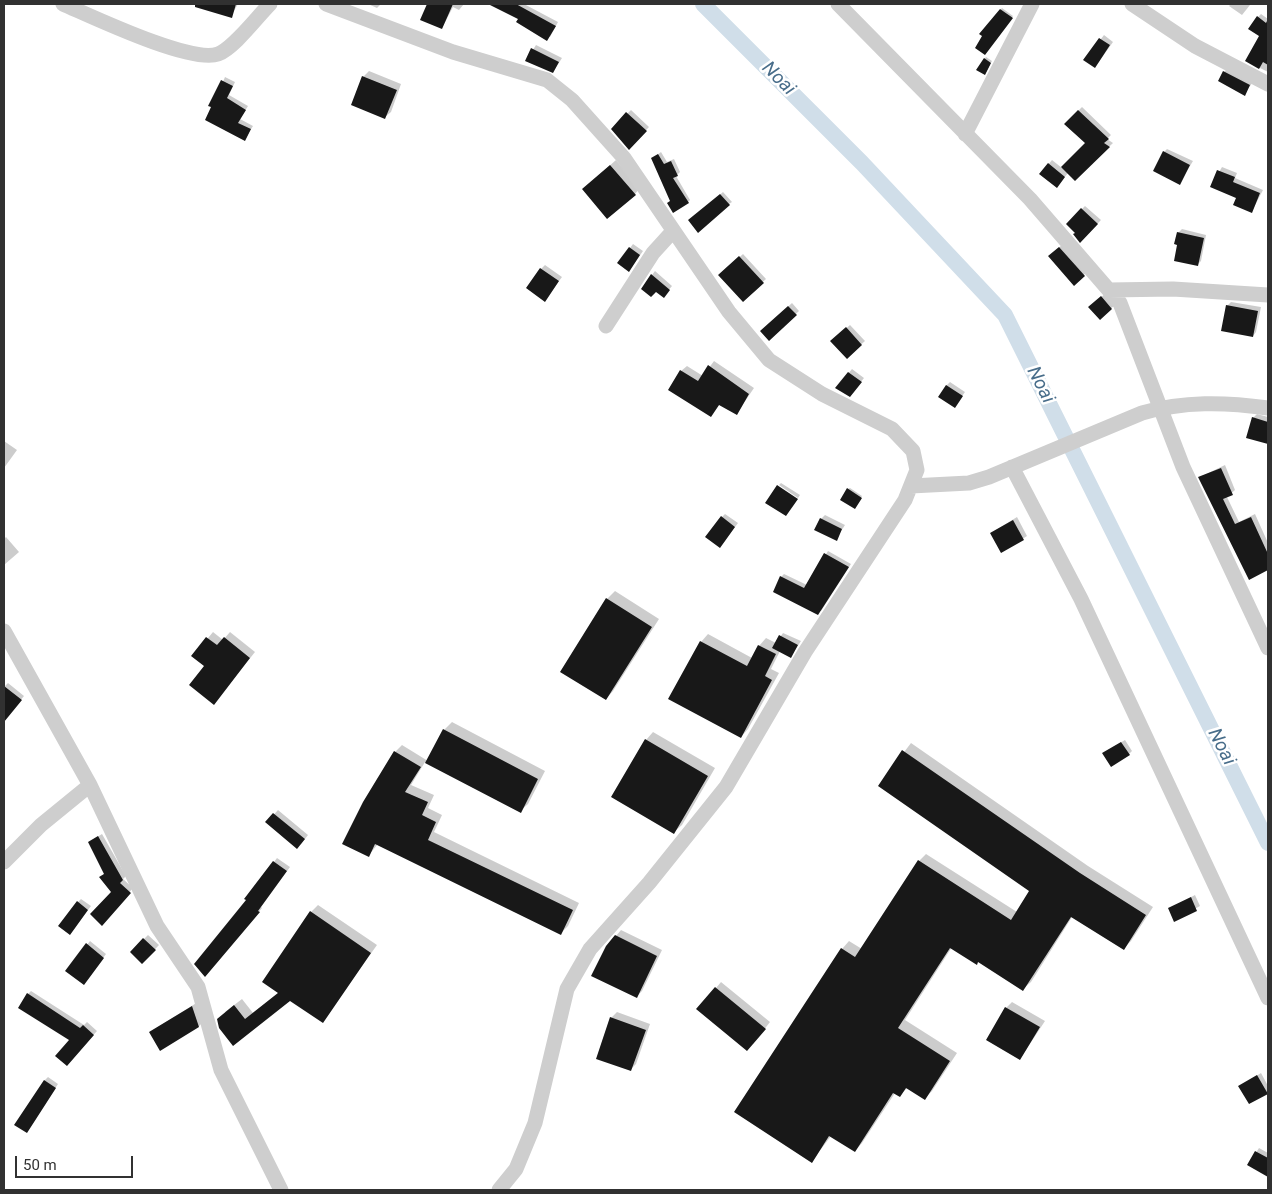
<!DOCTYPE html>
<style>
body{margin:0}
#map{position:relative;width:1272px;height:1194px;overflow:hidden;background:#fff;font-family:Roboto,sans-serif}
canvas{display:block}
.frame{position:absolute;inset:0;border:5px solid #313131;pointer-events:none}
.scale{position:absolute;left:15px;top:1156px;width:118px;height:22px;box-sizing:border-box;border:2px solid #313131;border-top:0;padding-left:6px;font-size:15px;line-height:18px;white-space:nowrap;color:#313131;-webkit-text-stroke:4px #fff;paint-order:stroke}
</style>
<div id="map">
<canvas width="1272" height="1194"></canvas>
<div class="frame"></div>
<div class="scale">50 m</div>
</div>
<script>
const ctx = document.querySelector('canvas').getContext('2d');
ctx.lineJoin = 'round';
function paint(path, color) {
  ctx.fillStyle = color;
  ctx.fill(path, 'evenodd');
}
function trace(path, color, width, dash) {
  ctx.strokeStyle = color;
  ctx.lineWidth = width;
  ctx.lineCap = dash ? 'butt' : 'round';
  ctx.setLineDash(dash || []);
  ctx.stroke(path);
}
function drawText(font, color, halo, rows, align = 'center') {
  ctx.font = font + ' Roboto,sans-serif';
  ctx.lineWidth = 5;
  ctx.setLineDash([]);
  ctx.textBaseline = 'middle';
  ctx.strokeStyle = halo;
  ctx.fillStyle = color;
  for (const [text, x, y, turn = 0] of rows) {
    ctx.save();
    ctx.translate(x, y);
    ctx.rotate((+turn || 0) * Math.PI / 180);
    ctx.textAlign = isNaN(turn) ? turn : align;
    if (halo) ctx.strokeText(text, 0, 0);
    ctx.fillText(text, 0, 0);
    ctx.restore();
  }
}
paint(new Path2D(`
 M210 4H238L231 16 208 10Z
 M368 4H381L377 8Z
 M428 4H464L459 10 453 7 442 28 422 19Z
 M504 4H524L558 22 550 37 501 9Z
 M1231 4H1248L1250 5 1242 15 1229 6Z
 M1002 8 1013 16 986 52 984 36 981 34Z
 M1261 14 1268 19V72L1246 61 1260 36 1258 17Z
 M1104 35 1113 42 1098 63 1085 60Z
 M536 45 562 58 553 72 526 61Z
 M986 57 992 61 986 72 978 69Z
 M1228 68 1253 82 1244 94 1224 72Z
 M369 71 401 84 391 112 385 117 363 77Z
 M225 77 235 82 229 95 248 106 240 119 253 126 245 139 207 119Z
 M1082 107 1111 135 1107 139 1113 143 1075 179 1068 173 1060 183 1041 173 1052 160 1062 168 1087 143 1066 123Z
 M631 110 649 127 629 148 612 129Z
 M1167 149 1193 161 1179 184 1164 152Z
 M661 152 667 162 674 159 680 172 676 176 690 200 688 202 671 200 653 158Z
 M616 160 640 188 635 194 589 184Z
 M1222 167 1237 173 1235 178 1263 190 1252 211 1237 197 1211 186Z
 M723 192 732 202 729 204 693 218Z
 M1085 206 1101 220 1081 241 1077 233 1067 224Z
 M1182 229 1206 235 1201 261 1197 265 1179 244 1178 233Z
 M633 244 643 251 629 271 630 248Z
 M1063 244 1087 272 1074 284 1053 253Z
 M743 254 766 279 743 300 720 275Z
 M545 265 562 277 545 300 541 269Z
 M655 271 672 286 667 292 656 290 652 275Z
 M1106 293 1115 305 1100 318 1090 307Z
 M1231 302 1261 307 1256 332 1253 336 1227 306Z
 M792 303 799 311 769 339 762 331Z
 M850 325 865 341 847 357 832 341Z
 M714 361 754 388 737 413 720 404 711 415 681 371 687 366 703 376Z
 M852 369 864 378 853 392 836 388Z
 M950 382 965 392 955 406 946 386Z
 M1257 414 1268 417V443L1248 437 1253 418Z
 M4 441 17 450 4 468Z
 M1225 465 1235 490 1227 497 1239 522 1255 514 1268 543V569L1250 578 1200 477Z
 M781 483 800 495 798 498 779 485Z
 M850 488 862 496 856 506 848 489Z
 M725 514 738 523 723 543 722 517Z
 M825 515 845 525 836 539 821 519Z
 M1017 517 1027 536 1002 552 991 533Z
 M6 537 19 552 4 565V539Z
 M828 551 851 564 821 611 781 577 784 574 807 585Z
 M615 591 659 619 613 691 606 699 561 671 607 599Z
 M213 632 223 640 230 632 255 652 219 697 205 666 193 656Z
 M783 633 801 641 791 656 780 651 771 669 779 673 748 729 741 737 701 642 708 634 752 658 759 646 766 638 776 643Z
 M8 683 24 696 4 721V687Z
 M452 722 545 771 528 804 520 811 425 762 411 785 434 795 428 808 442 815 434 832 579 903 568 926 561 933 378 844 368 856 395 752 402 745 428 761 444 730Z
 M653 732 715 768 682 825 674 832 646 740Z
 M1125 740 1132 751 1129 754 1108 750Z
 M911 743 1088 866 1153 907 1131 941 1123 949 1072 917 1031 982 1023 989 979 961 952 947 905 1020 957 1053 932 1091 925 1098 908 1087 899 1096 895 1093 862 1143 855 1151 831 1136 812 1161 842 949 849 941 862 949 919 861 926 854 1017 912 1031 891 879 785Z
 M278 810 308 835 301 844 267 822Z
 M102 834 126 876 123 879 133 888 105 920 113 893 101 877 105 873 89 842Z
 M277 858 290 867 261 907 262 908 208 972 248 900 246 899Z
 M1195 895 1200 906 1175 920 1170 908Z
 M81 899 91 906 73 930 78 902Z
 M318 905 377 945 322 1022 290 1000 233 1044 225 1012 242 999 253 1013 279 992 311 912Z
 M621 930 662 950 642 991 637 996 616 936Z
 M148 935 159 945 142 963 131 952Z
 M90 941 106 954 87 980 67 971Z
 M721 982 770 1022 753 1044 716 988Z
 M31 991 84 1025 87 1022 97 1031 67 1064 71 1040 28 994Z
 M198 1002 204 1021 199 1026 150 1032Z
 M1012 1002 1045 1021 1020 1059 1006 1008Z
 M617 1012 650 1024 636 1064 631 1069 611 1018Z
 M1261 1073 1268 1086 1267 1093 1240 1086Z
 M48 1077 58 1084 27 1132 44 1081Z
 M1259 1148 1268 1153V1175L1248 1165Z`), '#0003');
trace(new Path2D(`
 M703 4 862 163 1005 315 1268 843`), '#d0dee9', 16);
paint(new Path2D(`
 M195 4H236L232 18 195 7Z
 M427 4H453L442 29 420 20Z
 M488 4H516L556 26 547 41 516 22 518 19Z
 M1000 9 1013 18 985 55 975 48 982 36 979 34Z
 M1257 16 1266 23 1268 19V65L1263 62 1259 69 1245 61 1259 36 1248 29Z
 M1099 38 1110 45 1095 68 1083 60Z
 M531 48 559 62 553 73 525 61Z
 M984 58 991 63 985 75 976 70Z
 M1223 71 1250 85 1245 96 1218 81Z
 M362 76 397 90 385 119 351 105Z
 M221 80 233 86 227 98 246 110 238 123 251 129 245 141 205 120 211 107 208 106Z
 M1078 110 1109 139 1104 143 1110 147 1075 181 1061 167 1085 143 1064 124Z
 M626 112 647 131 629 150 611 129Z
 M1163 151 1190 165 1180 185 1153 171Z
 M658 154 664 164 671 161 678 176 673 178 689 203 673 213 667 203 670 201 651 158Z
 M1048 163 1065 177 1057 188 1039 174Z
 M610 165 636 195 607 219 582 189Z
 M1217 170 1235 177 1233 182 1260 193 1252 213 1233 205 1236 198 1210 187Z
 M720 194 730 205 698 233 688 220Z
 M1081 208 1098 224 1080 243 1073 234 1075 233 1066 224Z
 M1177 232 1204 238 1198 266 1174 261 1177 245 1174 244Z
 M629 247 640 255 629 272 617 263Z
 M1059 247 1085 276 1074 286 1048 256Z
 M739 256 764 283 743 302 718 275Z
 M540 268 559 281 545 302 526 288Z
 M651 274 670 290 664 298 656 292 651 297 641 289Z
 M1101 296 1112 309 1100 320 1088 307Z
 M1226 305 1258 311 1253 337 1221 331Z
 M788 306 797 315 769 341 760 331Z
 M846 327 862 345 847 359 830 341Z
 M708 365 749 394 737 415 719 405 711 417 668 390 680 370 698 381Z
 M848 372 862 382 850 397 835 388Z
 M946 385 963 396 955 408 938 397Z
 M1252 417 1268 422V444L1246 438Z
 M1221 468 1233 495 1223 499 1235 524 1251 517 1268 554V570L1249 580 1198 477Z
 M777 485 798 499 786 516 765 503Z
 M847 488 862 498 855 509 840 500Z
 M721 516 735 527 720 548 705 537Z
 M820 518 842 529 837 541 814 530Z
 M1013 520 1024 540 1001 553 990 533Z
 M824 553 849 567 818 615 773 592 780 576 804 588Z
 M606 598 652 627 606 700 560 672Z
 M779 635 798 645 791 658 772 648Z
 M206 637 217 645 224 637 250 658 214 705 189 685 204 666 191 656Z
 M700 641 747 666 758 645 776 654 765 676 772 680 741 738 668 699Z
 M4 686 22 700 4 722Z
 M443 729 538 779 521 813 425 763Z
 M645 739 708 776 674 834 611 797Z
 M1121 742 1130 755 1111 767 1102 753Z
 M902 750 1080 873 1146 915 1124 950 1071 917 1023 991 978 962 977 965 950 948 898 1028 950 1061 925 1100 906 1088 900 1097 893 1093 855 1152 829 1136 812 1163 734 1112 841 948 855 957 918 860 1011 920 1029 891 878 786Z
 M394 751 421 767 405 792 428 802 422 815 436 822 428 840 573 910 561 935 375 844 369 857 342 844 363 802Z
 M273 813 305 839 297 849 265 822Z
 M98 836 123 880 120 883 131 893 102 926 90 914 111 892 99 877 104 874 88 842Z
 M273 861 287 871 258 911 260 912 205 977 194 964 246 900 244 899Z
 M1191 897 1197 911 1174 922 1168 908Z
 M77 901 88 910 70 935 58 926Z
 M310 911 371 953 323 1023 290 1001 233 1046 219 1028 217 1019 234 1005 245 1019 278 993 262 982Z
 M615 935 657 956 637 998 591 976 606 946Z
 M143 938 156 950 142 964 130 952Z
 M86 943 104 958 84 985 65 971Z
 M715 987 766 1029 747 1051 696 1009Z
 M27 993 80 1028 83 1025 94 1035 67 1066 55 1056 69 1040 18 1008Z
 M192 1006 199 1027 160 1051 149 1032Z
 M1005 1007 1040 1027 1020 1060 986 1040Z
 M610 1017 646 1030 631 1071 596 1059Z
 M1257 1075 1268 1094 1249 1104 1238 1086Z
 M44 1080 56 1088 27 1133 14 1125Z
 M1255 1151 1268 1158V1177L1247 1165Z`), '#181818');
trace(new Path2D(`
 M63 4C91 16 191 64 218 54 234 48 257 17 270 4
 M326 4 453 52 547 80 572 100 624 158 729 312 769 360 822 394 892 429 913 451 917 470 905 500 805 652 726 787 649 883 590 949 567 989 535 1123 516 1169 499 1190
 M838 4 1030 199 1120 303 1183 467 1268 648
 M1132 4 1195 46 1268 84
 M965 134 1032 4
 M1109 290 1173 289 1268 295
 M606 326 653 253 673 231
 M1012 467 1081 599 1268 998
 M911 486 969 483 989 477 1142 413C1184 401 1225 402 1268 408
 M4 631 90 785 157 926 198 987 221 1070 281 1190
 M4 862 41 825 90 785`), '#cecece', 15);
drawText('italic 19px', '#486d8a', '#fff', [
 ["Noai",778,79,45],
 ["Noai",1040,385,63],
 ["Noai",1221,747,63]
]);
</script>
